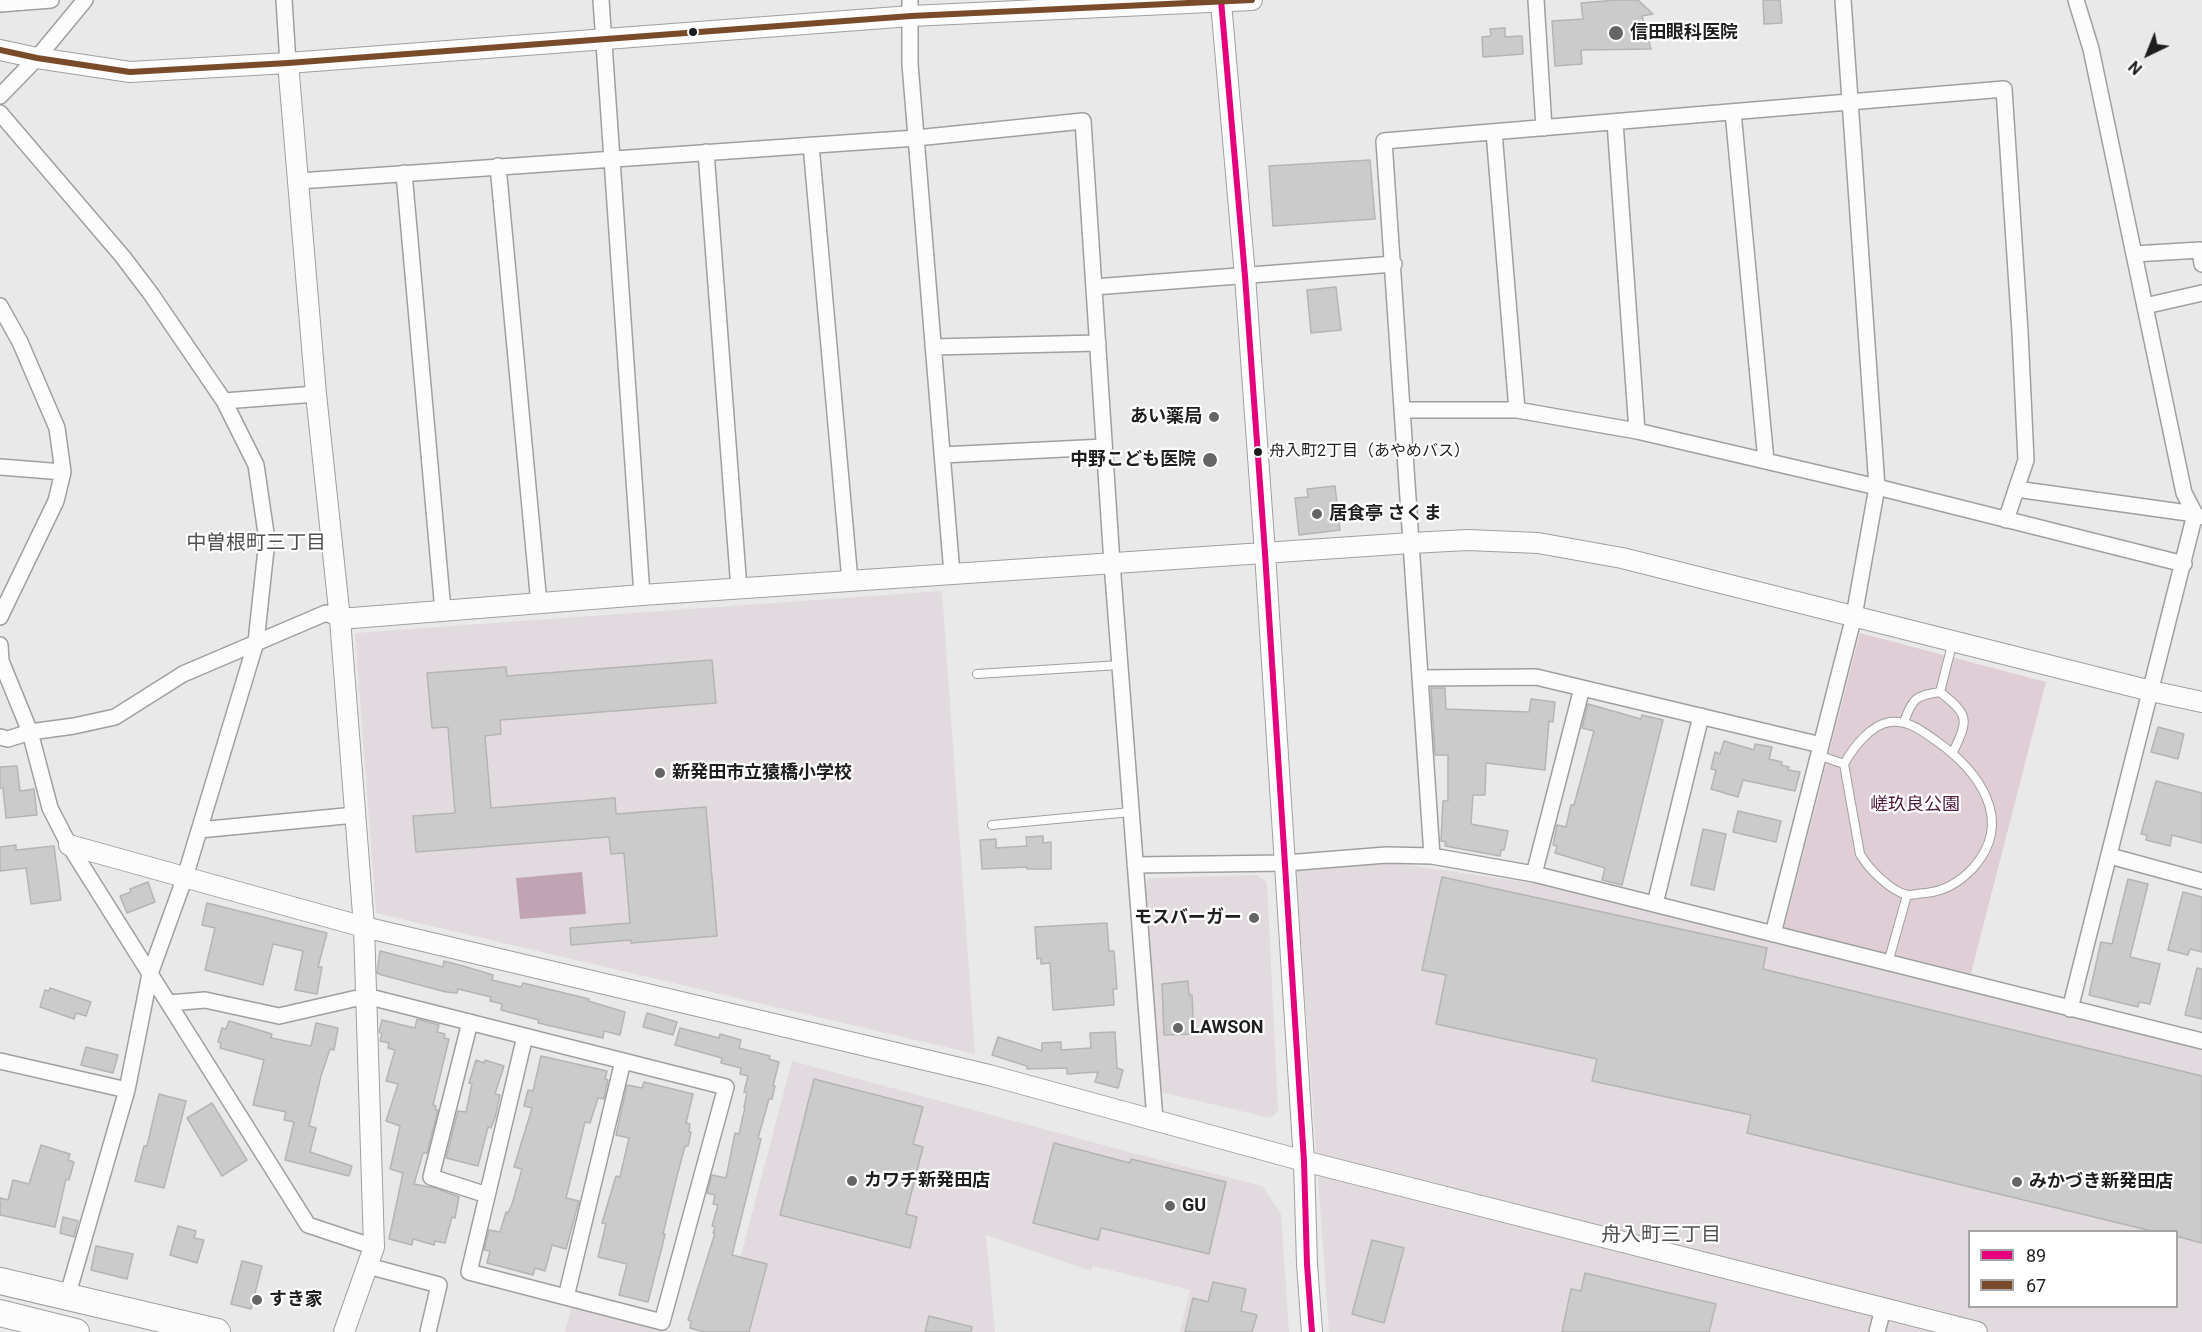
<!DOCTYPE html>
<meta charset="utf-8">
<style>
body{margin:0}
#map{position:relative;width:2202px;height:1332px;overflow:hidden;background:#eae9ea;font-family:Roboto,sans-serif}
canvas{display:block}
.legend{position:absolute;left:1968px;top:1230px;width:210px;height:78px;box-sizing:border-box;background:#fff;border:2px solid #a5a5a5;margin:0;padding:8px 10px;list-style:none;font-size:18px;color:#1f1e1e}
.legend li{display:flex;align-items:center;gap:12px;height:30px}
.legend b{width:30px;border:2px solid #a5a5a5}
.north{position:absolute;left:2118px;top:24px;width:60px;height:60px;-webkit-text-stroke:4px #fff;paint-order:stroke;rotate:223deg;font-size:16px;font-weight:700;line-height:24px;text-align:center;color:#1f1e1e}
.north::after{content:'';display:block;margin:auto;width:21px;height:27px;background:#1f1e1e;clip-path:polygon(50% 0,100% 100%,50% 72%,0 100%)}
</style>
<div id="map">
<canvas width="2202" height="1332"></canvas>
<ul class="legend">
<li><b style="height:8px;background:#e5007d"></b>89</li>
<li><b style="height:8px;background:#7a4b2a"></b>67</li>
</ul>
<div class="north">N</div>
</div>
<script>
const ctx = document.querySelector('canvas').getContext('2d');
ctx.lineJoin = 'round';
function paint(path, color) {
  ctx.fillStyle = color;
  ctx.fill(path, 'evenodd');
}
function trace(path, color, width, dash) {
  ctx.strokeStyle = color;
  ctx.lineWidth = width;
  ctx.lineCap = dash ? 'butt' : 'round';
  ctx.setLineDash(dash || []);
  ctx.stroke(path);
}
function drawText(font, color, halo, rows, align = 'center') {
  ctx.font = font + ' Roboto,"Noto Sans JP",sans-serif';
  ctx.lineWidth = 4.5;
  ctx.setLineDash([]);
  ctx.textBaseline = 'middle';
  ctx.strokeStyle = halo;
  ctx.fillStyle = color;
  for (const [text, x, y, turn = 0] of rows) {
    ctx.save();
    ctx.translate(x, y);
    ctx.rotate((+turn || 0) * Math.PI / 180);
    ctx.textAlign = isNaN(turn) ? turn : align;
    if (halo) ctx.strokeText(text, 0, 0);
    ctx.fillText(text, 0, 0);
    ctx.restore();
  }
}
paint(new Path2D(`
 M942 591 975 1054 376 913 355 633Z
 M1393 863 1532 883 2202 1050V1332H1329L1296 871ZM1970 1232H2176V1306H1970Z
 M1257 875 1267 882 1278 1111 1270 1118 1157 1091 1143 887 1149 878Z
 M792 1061 1125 1151 1262 1186 1281 1214 1289 1332H1180L1190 1290 1093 1266 1091 1271 986 1235 995 1332H721Z
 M572 1305 675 1332H565Z`), '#e1dade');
paint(new Path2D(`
 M1860 633 2046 682 1970 977 1784 929Z`), '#e0ced7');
paint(new Path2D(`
 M582 872 586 914 520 919 516 878Z`), '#c0a4b3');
const building = new Path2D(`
 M1617 0H1638L1653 14 1642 16 1651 49 1581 50 1582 64 1555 66 1552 21 1583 19 1581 3Z
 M1763 0H1780L1782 23 1764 24Z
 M1505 28V37L1522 36 1523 54 1483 57 1482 37 1491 36 1490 29Z
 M1370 160 1375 219 1273 226 1269 166Z
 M1336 287 1341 330 1311 333 1307 290Z
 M1335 486 1340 530 1299 535 1295 498 1308 497 1307 489Z
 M712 660 716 703 500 720 501 734 485 736 491 808 615 798 616 814 706 807 717 936 631 943V940L571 945 570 928 630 923 624 853 611 854 609 837 416 852 413 816 455 813 448 727 432 728 427 673 506 667 507 676Z
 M1431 688H1445L1446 709 1529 712 1531 699 1555 702 1553 722 1549 721 1545 770 1486 763 1485 795H1473L1471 824 1508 831 1504 850H1501L1500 856 1445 846 1446 842 1441 841 1443 801H1448V755H1435Z
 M1588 704 1641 719 1642 715 1663 720 1622 885 1602 880 1605 868 1555 853 1557 846 1553 845 1557 825 1566 827 1571 805H1574L1594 731 1582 728Z
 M2158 727 2184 734 2178 759 2151 752Z
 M1724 741 1754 750 1755 744 1772 747 1769 759 1782 762 1781 765 1789 767 1788 770 1800 772 1795 791 1743 780 1738 797 1711 789 1716 770 1711 769 1715 752 1720 754Z
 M17 766 20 791 34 789 37 815 6 818 3 788H0V767Z
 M2156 781 2202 793V843L2172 835 2170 846 2146 840 2147 835 2141 834Z
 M1738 811 1781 821 1776 842 1733 832Z
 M1703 829 1726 834 1714 890 1691 885Z
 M1043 836V843L1051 842V869H1027V867L982 869 980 840 996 839V848L1027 846 1026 837Z
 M16 845V850L54 846 61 900 31 904 26 868 0 871V847Z
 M1442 877 1767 948 1763 969 2202 1076V1243L2176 1236V1232H2156L1747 1133 1751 1115 1592 1081 1597 1059 1436 1024 1446 975 1422 970Z
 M2128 879 2148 884 2130 957 2160 964 2150 1004 2139 1002 2138 1007 2089 995 2101 942 2112 944Z
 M148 882 155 902 127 913 120 896 131 892 130 889Z
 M2183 892 2202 897V952L2190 949 2188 955 2168 950Z
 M207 903 327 933 318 967H322L317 994 295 990 303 951 273 944 263 985 205 970 215 928 202 925Z
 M1107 923 1109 951H1114L1117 989H1113L1114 1005 1053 1010 1050 963 1041 964V958L1037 959 1035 927Z
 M380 951 443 967 444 961 463 966 493 975 492 980 521 987 523 983 589 999 588 1001 625 1012 620 1035 604 1031 603 1038 538 1023 539 1020 501 1010 502 1004 490 1001 491 997 458 989 457 993 446 992 382 975 377 973Z
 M2197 968 2202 969V1019L2185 1015Z
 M1188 981 1189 995H1192L1194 1034 1164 1035 1162 984Z
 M50 988 91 1002 86 1016 76 1013 74 1019 40 1007 45 990 49 991Z
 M647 1013 677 1022 673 1035 643 1027Z
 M417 1019 439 1025 437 1032 445 1034 444 1038 449 1039 433 1105 436 1106 435 1110H438L427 1153H423L414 1184 435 1188 459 1197 455 1218 452 1217 445 1243 435 1241 434 1245 413 1239 412 1245 389 1239 403 1173 390 1169 400 1126 386 1121 398 1084 386 1081 395 1050 388 1048 389 1043 380 1041 382 1034 379 1032 382 1020 415 1028Z
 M229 1021 272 1034 271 1038 311 1046 316 1023 338 1028 334 1050 330 1049 321 1076 309 1126 316 1128 310 1152 352 1166 349 1176 285 1160 294 1122 284 1120 286 1112 253 1105 264 1060 220 1048 221 1043 218 1042 222 1028 226 1029Z
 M680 1028 719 1038 720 1034 741 1040 739 1048 770 1056 769 1059 779 1062 773 1086H775L772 1099H769L758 1138 761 1139 732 1255 767 1264 749 1332H704L690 1328 691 1321 688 1320 715 1233H713L715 1227 712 1226 718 1205 713 1204 715 1195 707 1193 712 1175 726 1178 735 1133 739 1134 745 1107H744L747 1093 744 1092 748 1076 740 1074 741 1068 721 1063 722 1058 675 1045Z
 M1115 1032 1117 1068 1123 1070 1118 1088 1095 1082 1098 1072 1067 1074V1068L1027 1069V1066L992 1055 998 1037 1042 1051V1043L1061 1042V1050L1091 1048 1090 1033Z
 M86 1047 118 1055 113 1073 81 1065Z
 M541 1056 607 1071 605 1079 608 1080 604 1099 598 1098 590 1123 585 1122 566 1198 579 1201 566 1249 552 1245 545 1271 535 1268 533 1275 487 1263 490 1251 484 1250 489 1230 500 1232 506 1212 508 1213 512 1204 522 1169 514 1167 532 1108 524 1106 528 1090 533 1091Z
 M476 1060 484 1063 485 1060 504 1066 495 1094 500 1095 495 1118 491 1128 488 1127 478 1166 446 1158 458 1111 466 1112 472 1084 469 1083Z
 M814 1079 923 1107 913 1144 923 1147 906 1214 917 1217 910 1248 780 1215Z
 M644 1082 693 1094 686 1123 690 1124 689 1132H691L688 1146H685L676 1180 663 1234H665L662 1247 648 1302 619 1295 627 1264 598 1257 606 1224 602 1223 616 1176 620 1177 629 1138 616 1135 627 1085 642 1088Z
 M159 1094 186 1101 164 1188 135 1181 144 1146H147Z
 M212 1103 247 1160 222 1176 187 1118Z
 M1054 1143 1130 1163 1131 1159 1226 1182 1209 1254 1101 1228 1098 1240 1033 1223Z
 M41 1145 70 1154 68 1160 74 1162 69 1180 66 1179 55 1227 0 1215V1198L8 1200 13 1180 29 1184Z
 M63 1217 78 1221 74 1237 60 1233Z
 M178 1226 196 1231 194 1238 204 1240 197 1263 170 1255Z
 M1372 1240 1404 1248 1384 1323 1352 1314Z
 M96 1246 133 1254 127 1279 91 1270Z
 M242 1261 262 1266 251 1309 231 1304Z
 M1585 1273 1716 1304 1709 1332H1562L1571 1289 1581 1291Z
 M1213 1282 1246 1289 1241 1311 1257 1315 1252 1332H1185L1193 1298 1208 1302Z
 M929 1316 972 1327 971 1332H925Z`);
paint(building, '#cccbcc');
trace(building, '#b5b4b5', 1.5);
const service = new Path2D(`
 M977 674 1120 665
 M1940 692 1953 641
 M1904 722C1912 699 1916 695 1940 692 1969 715 1969 719 1953 752
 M1818 755 1844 764 1860 854C1868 868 1891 892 1908 895 1913 895 1921 893 1926 893 1945 891 1960 882 1973 868 2016 820 1978 770 1935 740 1921 730 1908 720 1890 722 1870 725 1853 748 1844 764
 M992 825 1131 812
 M1888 963 1907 895`);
const minor = new Path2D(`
 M284 0 288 63
 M601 0 642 595
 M910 0V64L952 574
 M1536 0 1544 128
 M0 4 51 0
 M0 96 37 58 85 0
 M1733 112 1766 461
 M0 113 123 257 151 294 224 401 256 465 267 540 256 642 185 877 150 974 127 1090 67 1297
 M1615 122 1637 431
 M1494 132 1517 410
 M811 145 850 581
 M706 152 739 589
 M498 166 539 604
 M404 173 443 611
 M299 181 916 138 1083 121 1112 563 1155 1120
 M2134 254 2200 250 2202 264
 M1094 287 1394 264
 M0 306 20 342 57 428 63 472 56 501 0 617
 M2145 306 2202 293
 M933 347 1098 343
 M224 401 316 394
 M1405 410H1517L1637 431 1877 487 2184 564
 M942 455 1104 447
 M0 467 63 472
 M2016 489 2195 514 2199 517
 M0 645 1 661 30 732 50 808 69 845 308 1225 374 1247
 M1420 678 1536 677 1821 745
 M0 737 8 739 30 732 74 726 115 717 183 674 326 613 340 619
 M199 830 355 815
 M1432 856C1416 618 1402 380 1384 141L2004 89 2020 332 2026 460 2006 520
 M2110 856 2202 881
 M1135 865 1286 863 1386 855 1432 856 1534 874 2202 1041
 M1534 874 1582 688
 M1655 904 1701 716
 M1773 934 1854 616 1877 487 1843 0
 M169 1003 205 1000 279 1016 366 996 726 1087 662 1322 469 1272 525 1036
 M2070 1009 2195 514 2184 493 2091 49 2076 0
 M470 1022 431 1177 487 1195
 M0 1061 127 1090
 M368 1266 439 1285 428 1332
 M566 1297 623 1061
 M1877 1332 1883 1309`);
const tertiary = new Path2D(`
 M1221 3 1245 276 1265 553 1304 1161 1307 1264 1312 1332
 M0 50 37 58 130 72 288 63 911 16 1252 0
 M288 63 316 394 340 619 364 927 374 1247 344 1332
 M340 619 642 595 1411 543 1468 540 1538 543 1622 558 2151 691 2202 702
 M69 845 364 927 989 1075 1304 1161 1977 1332`);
const trunk = new Path2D(`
 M0 1281 217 1332
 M0 1313 76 1332`);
trace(service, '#a09f9f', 10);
trace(minor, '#a09f9f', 18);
trace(tertiary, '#a09f9f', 22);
trace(trunk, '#a09f9f', 28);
trace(service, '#fcfcfc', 8);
trace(minor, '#fcfcfc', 15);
trace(tertiary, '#fcfcfc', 20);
trace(trunk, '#fcfcfc', 26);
trace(new Path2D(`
 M1221 0 1245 276 1265 553 1304 1161 1307 1264 1312 1332`), '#e5007d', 6);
trace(new Path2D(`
 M0 50 37 58 130 72 288 63 911 16 1252 0`), '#7a4b2a', 6);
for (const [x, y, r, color] of [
 [693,32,5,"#1f1e1e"],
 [1616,33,8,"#666565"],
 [1214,417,6,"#666565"],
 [1258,452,5,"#1f1e1e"],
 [1210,460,8,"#666565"],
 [1317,514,6,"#666565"],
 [660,773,6,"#666565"],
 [1254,918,6,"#666565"],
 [1178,1028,6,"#666565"],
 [852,1181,6,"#666565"],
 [2017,1182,6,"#666565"],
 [1170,1206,6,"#666565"],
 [257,1300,6,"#666565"]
]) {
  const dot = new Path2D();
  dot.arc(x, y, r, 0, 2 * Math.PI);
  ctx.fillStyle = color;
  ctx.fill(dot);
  trace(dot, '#fff', 2);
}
drawText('16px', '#1f1e1e', '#fff', [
 ["舟入町2丁目（あやめバス）",1269,452]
], 'left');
drawText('bold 18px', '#1f1e1e', '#fff', [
 ["信田眼科医院",1630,33],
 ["あい薬局",1202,417,"right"],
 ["中野こども医院",1196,460,"right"],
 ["居食亭 さくま",1329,514],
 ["新発田市立猿橋小学校",672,773],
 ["モスバーガー",1242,918,"right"],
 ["LAWSON",1190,1028],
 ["カワチ新発田店",864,1181],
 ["みかづき新発田店",2029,1182],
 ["GU",1182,1206],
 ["すき家",269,1300]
], 'left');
drawText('18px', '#4c193a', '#fff', [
 ["嵯玖良公園",1915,805]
]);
drawText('20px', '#524f50', '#fff', [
 ["中曽根町三丁目",256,544],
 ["舟入町三丁目",1661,1236]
]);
</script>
